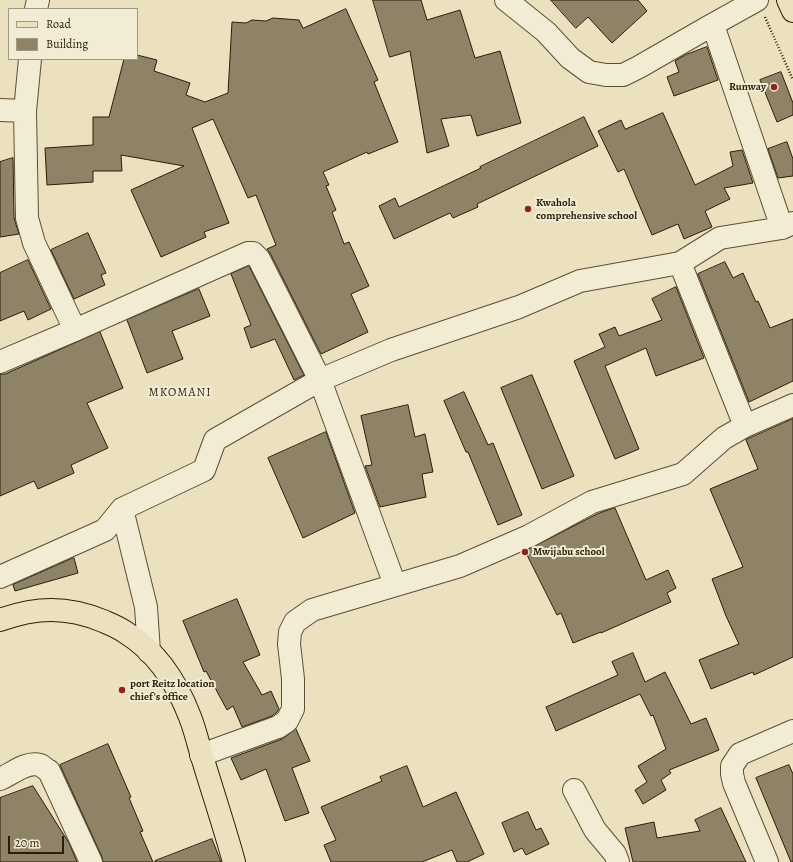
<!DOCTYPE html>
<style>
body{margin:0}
#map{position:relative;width:793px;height:862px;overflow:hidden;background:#ebe1bf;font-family:Alegreya,serif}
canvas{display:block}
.legend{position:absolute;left:8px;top:8px;width:130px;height:52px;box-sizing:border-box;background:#f2ecd5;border:1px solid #a29983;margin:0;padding:5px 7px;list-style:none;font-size:12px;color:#2b1d08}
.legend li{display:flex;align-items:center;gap:8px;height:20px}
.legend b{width:20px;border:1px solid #a29983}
.scale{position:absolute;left:8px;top:836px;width:56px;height:18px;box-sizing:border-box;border:2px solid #2b1d08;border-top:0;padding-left:5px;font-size:12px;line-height:14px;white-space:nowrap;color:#2b1d08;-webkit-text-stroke:3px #f2ecd5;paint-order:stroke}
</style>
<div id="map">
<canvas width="793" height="862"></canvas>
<ul class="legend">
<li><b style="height:5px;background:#ebe1bf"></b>Road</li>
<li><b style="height:11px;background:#8f8367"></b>Building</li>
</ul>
<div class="scale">20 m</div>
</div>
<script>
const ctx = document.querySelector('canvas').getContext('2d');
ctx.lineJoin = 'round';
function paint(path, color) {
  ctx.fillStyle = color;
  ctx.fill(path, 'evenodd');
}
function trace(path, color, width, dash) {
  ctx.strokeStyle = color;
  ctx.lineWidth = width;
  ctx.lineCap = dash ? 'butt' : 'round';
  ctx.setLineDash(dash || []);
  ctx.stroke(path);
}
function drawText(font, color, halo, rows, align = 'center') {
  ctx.font = font + ' Alegreya,serif';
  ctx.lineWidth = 4;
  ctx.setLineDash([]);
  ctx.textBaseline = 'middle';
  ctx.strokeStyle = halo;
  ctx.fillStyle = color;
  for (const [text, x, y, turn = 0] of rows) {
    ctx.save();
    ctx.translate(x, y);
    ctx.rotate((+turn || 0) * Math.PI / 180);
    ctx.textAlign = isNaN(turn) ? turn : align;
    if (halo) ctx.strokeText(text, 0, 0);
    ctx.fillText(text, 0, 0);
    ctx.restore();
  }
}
const building = new Path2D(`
 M373 0H421L427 20 460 10 475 58 500 51 521 123 477 136 471 115 441 119 449 146 427 153 410 51 390 57Z
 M551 0H638L647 11 612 43 588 17 576 28Z
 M346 9 378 80 374 82 398 142 368 154 367 152 323 172 329 185 326 186 336 210 332 212 344 244 349 242 369 286 351 294 368 332 321 354 270 253 267 249 276 245 256 195 248 198 213 119 192 128 229 223 204 232 206 237 161 257 131 190 184 166 121 155 122 171H93V182L47 185 45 148 93 145V117H109L124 59H137V55L157 60 154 71 190 83 186 95 205 102 228 93 232 22 246 23 252 20 266 21 273 18 299 20 303 28Z
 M707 47 718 80 674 96 667 77 679 72 675 61 685 55Z
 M781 72 793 103V115L777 122 760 80Z
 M663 113 695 185 733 166 730 152 742 150 753 183 724 188 730 199 705 211 712 227 684 239 678 224 652 235 624 169 618 172 598 131 621 120 625 129Z
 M584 117 598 146 477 204 478 207 453 218 450 213 394 239 379 206 395 198 399 207 481 168 480 167Z
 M787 142 793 159V176L778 178 768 149Z
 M13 158 14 218 19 234 0 237V162Z
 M88 233 106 273 101 275 105 285 74 299 51 250Z
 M28 260 51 309 28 320 24 311 0 321V273Z
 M725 262 733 278 743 273 756 302 758 301 770 328 793 319V381L749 402 698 274Z
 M249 266 304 375 294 380 275 339 251 348 244 328 251 325 231 274Z
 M676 287 704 358 656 376 646 348 605 366 639 449 615 459 574 361 605 347 599 334 615 327 619 336 662 320 652 299Z
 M199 289 210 316 172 331 183 359 147 373 127 320Z
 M100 332 123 388 87 403 108 448 71 465 74 473 38 489 34 481 0 496V374H5Z
 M532 375 574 476 542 489 501 388Z
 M464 392 488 445 493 443 522 515 498 525 468 452H466L444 401Z
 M408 405 415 437 425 434 433 472 422 474 426 497 380 507 365 466 372 465 361 416Z
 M793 419V657L754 675 753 672 711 689 699 660 739 644 726 616 712 579 743 567 710 489 758 469 746 440Z
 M326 432 355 513 303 538 268 458Z
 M615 508 646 580 668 570 676 588 667 593 671 602 601 633V632L573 643 561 613 557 615 525 551 597 514Z
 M74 558 78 573 15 591 13 585Z
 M237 599 260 655 243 662 262 695 271 691 279 709 277 712 272 716 242 727 233 706 227 710 206 671 204 672 183 621Z
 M633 653 645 682 665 672 691 724 706 718 719 750 669 770 671 773 661 780 666 790 643 804 635 790 647 782 638 766 666 749 653 715 651 716 640 694 556 731 546 707 618 675 612 662Z
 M296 729 310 761 292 768 309 813 285 821 266 769 241 780 231 758 282 739Z
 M108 744 131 797 129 798 143 831 140 832 153 862H103L102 857 60 765Z
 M789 765 793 774V862H791L756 778Z
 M407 766 423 807 456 792 484 854 467 862H457L452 850 422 862H331L324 845 336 840 321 807 382 781 380 777Z
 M33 786 69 843 77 862H0V798Z
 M721 808 746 862H633L625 828 654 822 657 838 700 831 695 820Z
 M528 812 536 830 541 828 549 844 526 855 522 848 514 852 502 823Z
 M212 839 221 862H155V861Z`);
paint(building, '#8f8367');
trace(building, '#2b1d08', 1);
const minor = new Path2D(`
 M506 0 546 32 570 58 589 72 606 75H623L639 67 712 25 716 34 782 228
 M36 9 38 0
 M712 25 757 0
 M30 59 25 111 27 218 34 243 75 330
 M0 110 25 111
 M680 263 745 426
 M0 362 75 330 248 253H253L259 259 320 380 395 585
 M122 509 146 607 149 652
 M0 577 105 530 122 509 204 470 215 440 320 380 391 350 519 307 580 281 680 263 720 238 782 228 793 223
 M201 755 278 727 287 721 293 709V679L289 644 290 632 295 622 312 610 460 566 529 536 592 502 683 474 724 438 745 426 793 405
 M0 779C12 774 26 761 40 765 43 766 46 770 49 771L91 862
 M574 790 595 830 615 854 618 862
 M767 862 734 783 732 774V766L740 754 793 731`);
const major = new Path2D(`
 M788 0 793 11
 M0 620C36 607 67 606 103 621 110 624 118 627 125 632 156 651 177 683 190 717 196 732 199 748 204 763 214 796 225 829 234 862`);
trace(minor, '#5b4e36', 24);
trace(major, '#2b1d08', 24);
trace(new Path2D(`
 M765 17 793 80`), '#2b1d08', 2.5, [1, 2]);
trace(minor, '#f2ecd5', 22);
trace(major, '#ebe1bf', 22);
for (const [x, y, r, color] of [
 [774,87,4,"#8f2418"],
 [528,209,4,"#8f2418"],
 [525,552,4,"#8f2418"],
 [122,690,4,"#8f2418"]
]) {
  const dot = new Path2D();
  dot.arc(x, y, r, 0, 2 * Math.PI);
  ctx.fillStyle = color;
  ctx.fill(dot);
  trace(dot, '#f2ecd5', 1.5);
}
drawText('bold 11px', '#2b1d08', '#f2ecd5', [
 ["Runway",766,87,"right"],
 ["Kwahola",536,203],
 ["comprehensive school",536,216],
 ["Mwijabu school",533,552],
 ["port Reitz location",130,684],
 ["chief's office",130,697]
], 'left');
ctx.letterSpacing = '1px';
drawText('12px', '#2b1d08', '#f2ecd5', [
 ["MKOMANI",180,393]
]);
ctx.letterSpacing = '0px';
</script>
